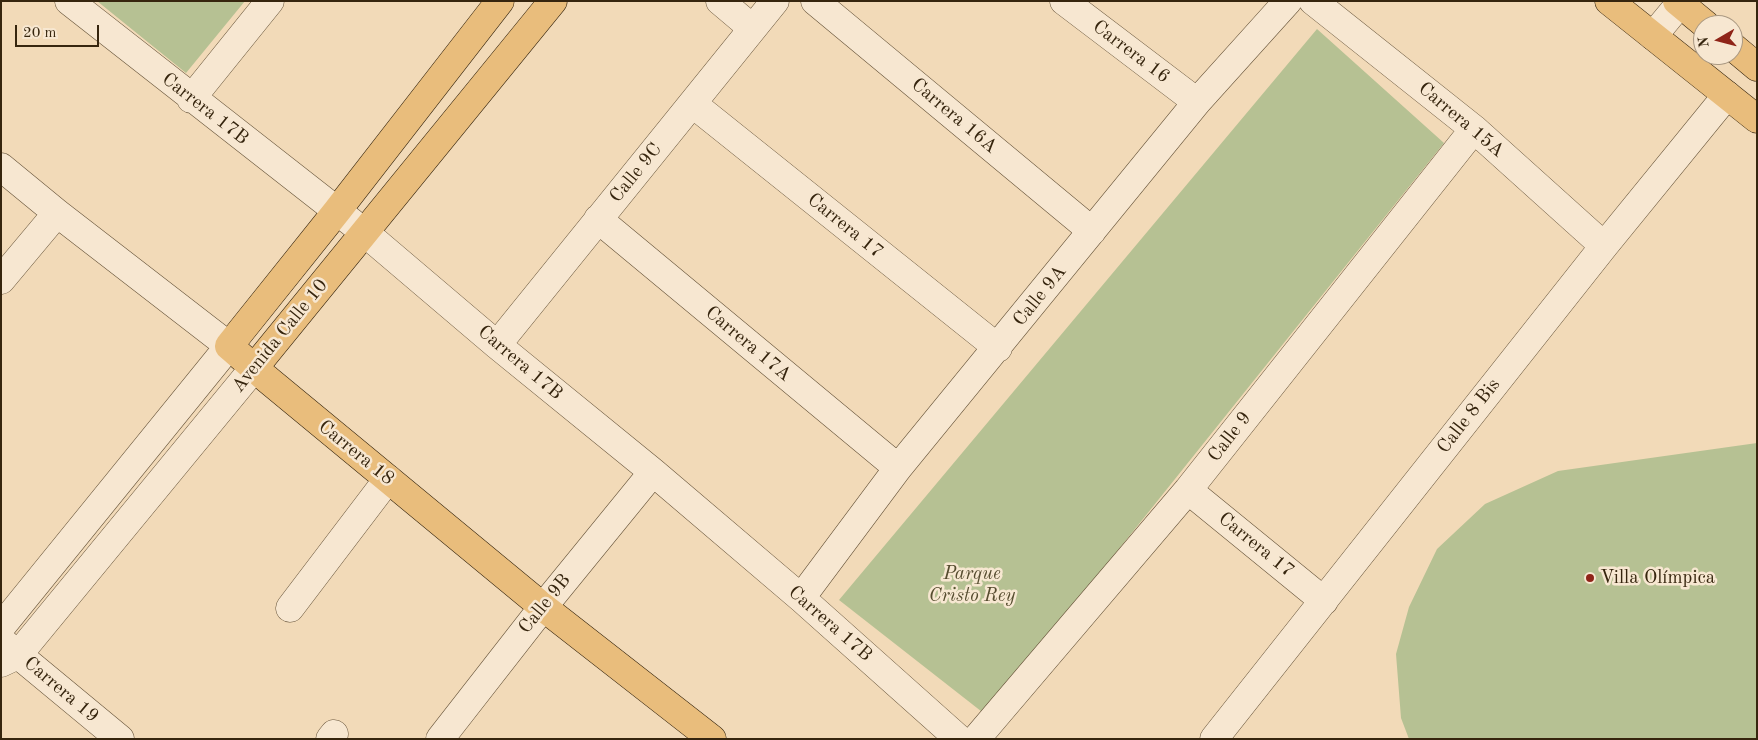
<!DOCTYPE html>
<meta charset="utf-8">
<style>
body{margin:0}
#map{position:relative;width:1758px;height:740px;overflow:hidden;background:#f2dab8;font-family:"Old Standard TT",serif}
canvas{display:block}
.frame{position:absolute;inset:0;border:2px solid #36250e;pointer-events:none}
.north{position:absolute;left:1693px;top:15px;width:50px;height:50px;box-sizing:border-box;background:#f7e7d1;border:1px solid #aa9983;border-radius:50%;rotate:262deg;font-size:14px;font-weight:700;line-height:20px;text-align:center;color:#36250e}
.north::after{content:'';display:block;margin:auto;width:18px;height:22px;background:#8f2418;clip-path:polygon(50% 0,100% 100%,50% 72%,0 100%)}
.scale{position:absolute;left:15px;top:25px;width:84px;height:22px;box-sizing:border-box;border:2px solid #36250e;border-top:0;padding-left:6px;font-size:15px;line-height:18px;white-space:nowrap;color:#36250e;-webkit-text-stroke:4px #f7e7d1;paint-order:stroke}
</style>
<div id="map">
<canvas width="1758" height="740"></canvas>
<div class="frame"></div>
<div class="north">N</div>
<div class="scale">20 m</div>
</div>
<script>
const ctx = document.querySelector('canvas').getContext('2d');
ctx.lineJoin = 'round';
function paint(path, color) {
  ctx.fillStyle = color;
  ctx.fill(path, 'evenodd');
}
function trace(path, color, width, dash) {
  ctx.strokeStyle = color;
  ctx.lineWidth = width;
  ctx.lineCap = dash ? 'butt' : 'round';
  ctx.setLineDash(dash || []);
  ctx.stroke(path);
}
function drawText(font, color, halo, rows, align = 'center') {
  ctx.font = font + ' "Old Standard TT",serif';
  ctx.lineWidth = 5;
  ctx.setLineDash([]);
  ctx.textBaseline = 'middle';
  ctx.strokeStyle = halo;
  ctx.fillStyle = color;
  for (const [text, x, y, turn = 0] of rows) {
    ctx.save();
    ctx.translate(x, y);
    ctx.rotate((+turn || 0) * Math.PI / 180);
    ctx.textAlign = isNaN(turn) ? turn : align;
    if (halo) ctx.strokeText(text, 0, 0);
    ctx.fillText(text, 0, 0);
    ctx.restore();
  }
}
paint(new Path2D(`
 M97 1H245L186 73Z
 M1317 29 1444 143 986 715 839 600Z
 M1757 443V739H1409L1401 718 1396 654 1409 607 1437 549 1485 504 1558 471Z`), '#b6c193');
const minor = new Path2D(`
 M69 1 364 232 497 345 653 472 801 598 959 739
 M720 1 752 28
 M815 1 1092 231
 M1064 1 1197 102
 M1313 1 1474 129 1604 246
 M1653 36 1682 1
 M191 99 270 1
 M693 104 998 348
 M1 167 57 213 229 346 1 627
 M598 219 898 468
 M1 280 57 213
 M497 345 775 1
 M1188 490 1324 601
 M801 598 898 468 1197 102 1288 1
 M290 608 388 479
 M4 643 120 739
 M1 663 18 655 254 368
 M330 739 334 734
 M440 739 543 607 653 472
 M976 739 1188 490 1474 129
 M1214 739 1604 246 1727 95`);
const major = new Path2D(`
 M500 1 337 211 229 346 267 379 543 607 712 739
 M254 368 553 1`);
const highway = new Path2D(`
 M1609 1 1757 119
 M1677 1 1706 25
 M1733 47 1757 67`);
trace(minor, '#655238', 29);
trace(major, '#36250e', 29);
trace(highway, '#36250e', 29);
trace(minor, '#f7e7d1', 28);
trace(major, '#e9bd7c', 28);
trace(highway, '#e9bd7c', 28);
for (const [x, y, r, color] of [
 [1590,578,5,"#8f2418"]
]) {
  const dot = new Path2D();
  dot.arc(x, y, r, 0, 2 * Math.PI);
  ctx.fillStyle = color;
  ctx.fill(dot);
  trace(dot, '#f7e7d1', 2);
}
drawText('19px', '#36250e', '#f7e7d1', [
 ["Carrera 16",1131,52,37],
 ["Carrera 17B",205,109,38],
 ["Carrera 16A",954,116,40],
 ["Carrera 15A",1461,120,40],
 ["Calle 9C",636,173,-51],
 ["Carrera 17",845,226,39],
 ["Calle 9A",1040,296,-51],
 ["Avenida Calle 10",280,336,-51],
 ["Carrera 17A",748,344,40],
 ["Carrera 17B",520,363,40],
 ["Calle 8 Bis",1469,416,-52],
 ["Calle 9",1230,437,-52],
 ["Carrera 18",356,453,39],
 ["Carrera 17",1256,545,39],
 ["Calle 9B",545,604,-51],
 ["Carrera 17B",830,624,41],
 ["Carrera 19",61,690,40]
]);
drawText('italic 19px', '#564c2f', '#f7e7d1', [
 ["Parque",972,574],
 ["Cristo Rey",972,596]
]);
drawText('19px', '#36250e', '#f7e7d1', [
 ["Villa Olímpica",1600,578]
], 'left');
</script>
